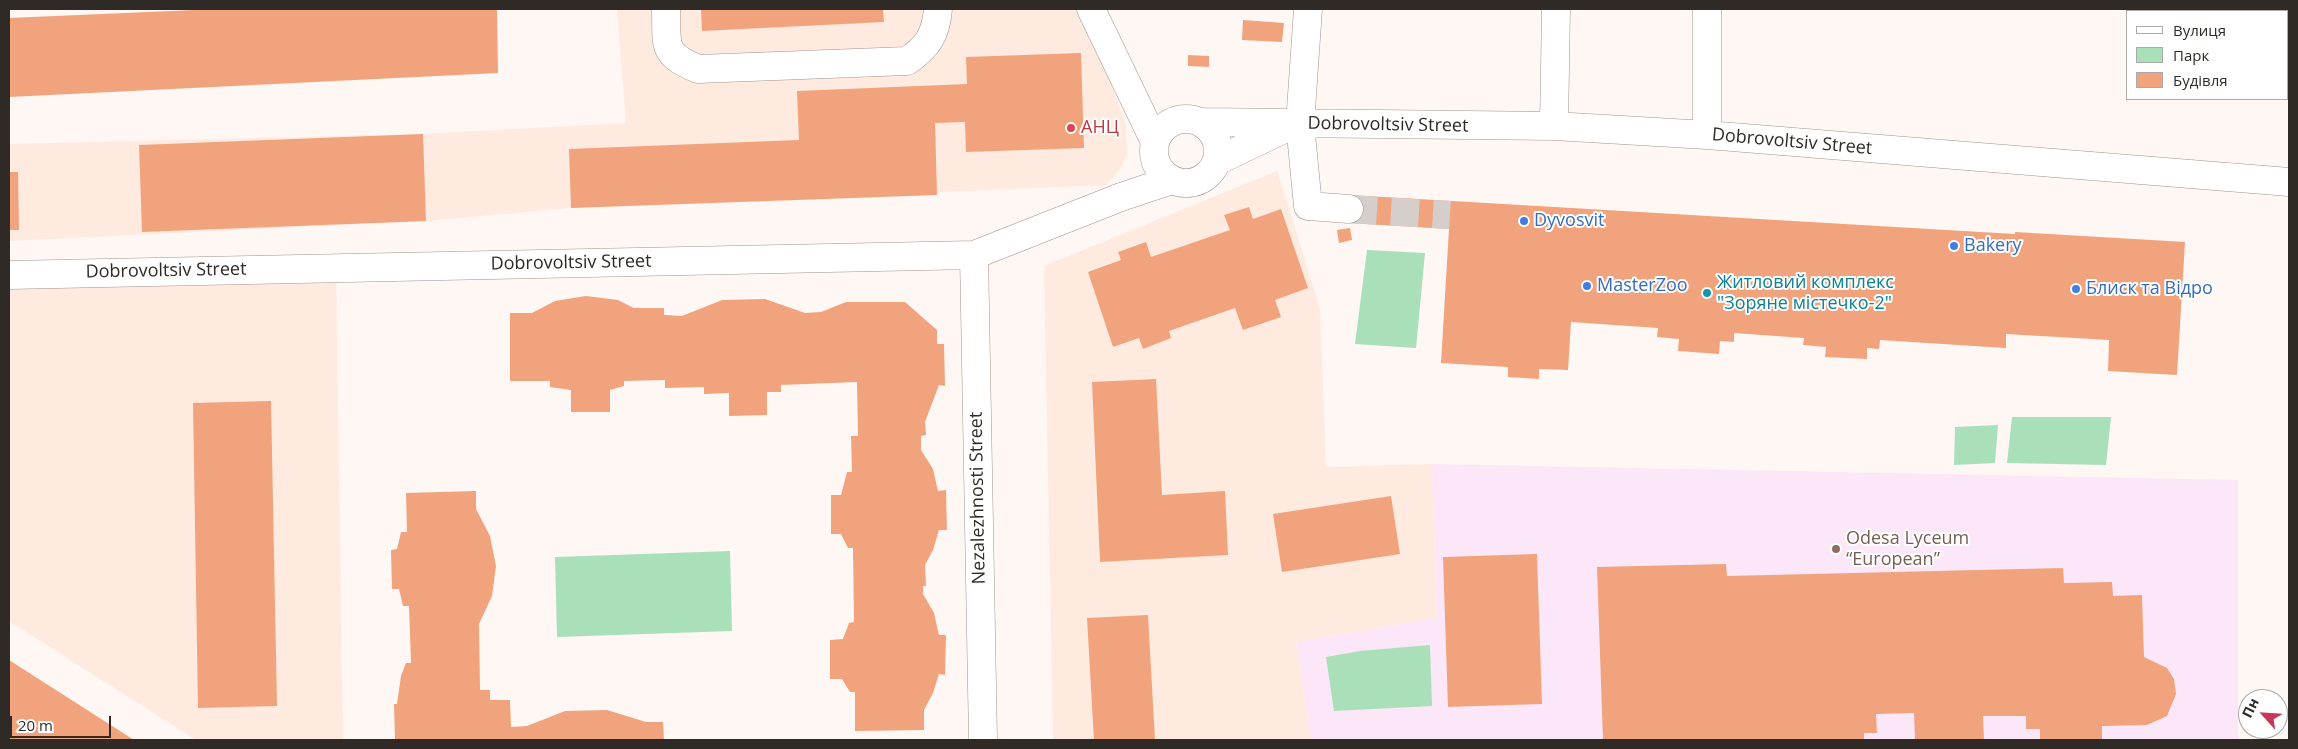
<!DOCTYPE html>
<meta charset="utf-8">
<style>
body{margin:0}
#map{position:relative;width:2298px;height:749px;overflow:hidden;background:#fef7f3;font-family:"Open Sans",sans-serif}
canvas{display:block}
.frame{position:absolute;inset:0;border:10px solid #302a27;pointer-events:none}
.legend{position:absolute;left:2126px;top:10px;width:162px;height:90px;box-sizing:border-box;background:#fff;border:1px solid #acaaa9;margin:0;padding:6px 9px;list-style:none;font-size:15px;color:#302a27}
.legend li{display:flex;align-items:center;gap:10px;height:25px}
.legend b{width:25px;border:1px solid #acaaa9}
.north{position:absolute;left:2238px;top:689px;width:50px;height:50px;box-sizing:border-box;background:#fff;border:1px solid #acaaa9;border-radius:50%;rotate:296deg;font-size:14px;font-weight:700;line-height:20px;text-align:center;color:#302a27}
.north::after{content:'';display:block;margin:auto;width:18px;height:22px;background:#c7375b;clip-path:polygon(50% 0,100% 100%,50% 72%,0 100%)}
.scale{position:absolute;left:10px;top:716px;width:101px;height:22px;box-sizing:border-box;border:2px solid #302a27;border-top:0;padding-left:6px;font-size:15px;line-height:18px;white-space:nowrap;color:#302a27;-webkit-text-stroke:4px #fff;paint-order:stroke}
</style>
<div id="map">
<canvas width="2298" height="749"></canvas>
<div class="frame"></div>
<ul class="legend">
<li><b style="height:6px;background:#fff"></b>Вулиця</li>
<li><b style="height:14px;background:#a9e0b9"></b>Парк</li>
<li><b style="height:14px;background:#f0a37d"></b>Будівля</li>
</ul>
<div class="north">Пн</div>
<div class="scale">20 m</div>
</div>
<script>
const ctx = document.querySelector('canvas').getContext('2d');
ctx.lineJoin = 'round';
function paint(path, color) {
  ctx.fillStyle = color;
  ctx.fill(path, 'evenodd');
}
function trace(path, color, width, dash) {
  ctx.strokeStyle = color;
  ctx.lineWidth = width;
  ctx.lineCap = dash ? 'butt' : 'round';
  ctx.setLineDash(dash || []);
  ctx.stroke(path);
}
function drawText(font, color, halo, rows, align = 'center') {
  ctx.font = font + ' "Open Sans",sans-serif';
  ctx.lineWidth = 4;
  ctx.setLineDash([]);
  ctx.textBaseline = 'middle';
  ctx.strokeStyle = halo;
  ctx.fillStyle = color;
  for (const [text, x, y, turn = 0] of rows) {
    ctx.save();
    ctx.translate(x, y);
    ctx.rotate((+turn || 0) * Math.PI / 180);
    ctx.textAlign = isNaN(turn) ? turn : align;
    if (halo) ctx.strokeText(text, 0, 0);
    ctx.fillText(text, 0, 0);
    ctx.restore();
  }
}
paint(new Path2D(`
 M617 9H1084L1126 125 1127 155 1119 171 1106 185 571 208 426 221 9 241V144L423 134 626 123Z
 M1277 171 1320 308 1326 467 1432 464 1437 618 1296 642 1311 740H1053L1044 266Z
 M336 270 343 740H196L9 621V280Z`), '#ffeae0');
paint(new Path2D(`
 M1432 464 2238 480V740H1311L1296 642 1437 618Z`), '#fbe7f8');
paint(new Path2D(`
 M1367 250 1425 253 1416 348 1355 344Z
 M2012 417H2111L2106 465 2007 463Z
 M1998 425 1995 463 1954 465 1955 427Z
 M730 551 732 631 557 637 555 557Z
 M1430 645 1432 706 1334 711 1326 657 1360 651Z`), '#a9e0b9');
paint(new Path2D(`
 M218 9H497L498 73 9 97V18Z
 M701 9H883L884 22 702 31Z
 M2268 9H2289V26H2287V11H2268Z
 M1243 20 1284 23 1282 42 1242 40Z
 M1081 53 1084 148 966 152 965 122 935 123 937 195 571 208 569 149 799 140 797 91 967 84 966 57Z
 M1188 55 1209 56V67L1188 66Z
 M423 134 426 221 142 232 139 145Z
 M9 172H18L19 230H9Z
 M1350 195 2015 234V232L2185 242 2177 375 2108 371 2109 340 2006 334V348L1880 340 1879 349 1867 348V359L1825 357 1826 347 1803 345 1804 338 1734 333V342L1720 341 1719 354 1678 351 1679 339 1657 337 1658 328 1571 322 1568 370 1539 369V379L1508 377V367L1441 363 1449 229 1348 223Z
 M1249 207 1253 219 1281 209 1308 288 1275 300 1281 317 1243 330 1235 308 1169 331 1171 338 1143 349 1139 338 1113 347 1088 272 1121 260 1118 252 1146 242 1151 257 1230 230 1224 215Z
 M1350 228 1352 240 1339 243 1337 230Z
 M586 296 618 300 634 308H664V315L682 316 722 300 765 299 805 313 821 312 846 302H905L937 330V344H944L945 386 939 385 925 422 926 435 921 436V450L933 469 938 491 946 490 947 530H939L933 550 925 565 926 586H923V594L934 613 939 635H946L945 675 939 674 933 693 924 710V730L855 731V692H850L842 679H830V640L843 639 849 623 854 622 853 548H848L841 534H831V495H841L847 472H852L851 436H858L857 382 781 385V392H767V415L729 416V393L704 394V387L665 388V380L624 381V386L610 390V412H571V390L550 387V381H510V313H532L555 301Z
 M1156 379 1162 495 1225 491 1228 555 1100 562 1092 382Z
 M271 401 277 706 198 708 193 403Z
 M476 491V509L490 536 496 566 492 596 479 624 480 690H490V700H510L511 727 527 726 565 711 607 710 646 722H663L664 740H395L394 704H397L401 676 406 663H411L409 606H403L399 589H392L391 550 397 549 401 532H407L406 493Z
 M1391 496 1400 554 1282 572 1273 514Z
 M1537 554 1542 704 1448 707 1443 557Z
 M1726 564 1727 576 2063 568 2064 583 2112 582 2113 596 2142 595 2144 657 2167 668 2174 679 2176 694 2167 716 2147 725 2102 726V740H2040V729H2026V716H1983L1984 740H1915L1914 713 1876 714 1877 733H1864V740H1603L1597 567Z
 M1148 615 1155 740H1094L1087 618Z
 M9 660 134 740H9Z`), '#f0a37d');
trace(new Path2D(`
 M1349 209 1450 215`), '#d5ceca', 28, [28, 14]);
const minor = new Path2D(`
 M666 9C667 45 661 54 698 69L907 61C928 47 936 34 938 9
 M1091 9 1155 142
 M1308 9 1300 124 1308 206 1349 209
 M1154 151a32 32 0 1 1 64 0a32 32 0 1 1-64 0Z
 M1201 122 1554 126 1707 135 2289 182
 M1554 126 1556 9
 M1707 135V9
 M1217 161 1288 127
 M974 255 983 740
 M9 275 974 255 1121 197 1172 180`);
trace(minor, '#a3938b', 29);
trace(new Path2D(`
 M2287 30 2289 31`), '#aaa4a0', 3, [1, 4]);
trace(minor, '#fff', 28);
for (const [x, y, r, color] of [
 [1071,128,5,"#e0444e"],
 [1524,221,5,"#3f7fe0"],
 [1954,246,5,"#3f7fe0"],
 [1587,286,5,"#3f7fe0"],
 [2076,289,5,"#3f7fe0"],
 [1707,293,5,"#0f9aa8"],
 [1836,549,5,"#8d6e63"]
]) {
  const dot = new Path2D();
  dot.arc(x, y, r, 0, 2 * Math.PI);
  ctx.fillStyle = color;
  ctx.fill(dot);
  trace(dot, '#fff', 2);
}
drawText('18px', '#302a27', '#fff', [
 ["Dobrovoltsiv Street",1388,125,1],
 ["Dobrovoltsiv Street",1792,142,5],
 ["Dobrovoltsiv Street",571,263,-1],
 ["Dobrovoltsiv Street",166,271,-1],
 ["Nezalezhnosti Street",978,498,-91]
]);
drawText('18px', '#be3a42', '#fff', [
 ["АНЦ",1081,128]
], 'left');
drawText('18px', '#366cbe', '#fff', [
 ["Dyvosvit",1534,221],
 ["Bakery",1964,246],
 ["MasterZoo",1597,286],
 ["Блиск та Відро",2086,289]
], 'left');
drawText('18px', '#0d838f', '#fff', [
 ["Житловий комплекс",1717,283],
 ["\"Зоряне містечко-2\"",1717,304]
], 'left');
drawText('18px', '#785e54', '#fff', [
 ["Odesa Lyceum",1846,539],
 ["“European”",1846,560]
], 'left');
</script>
